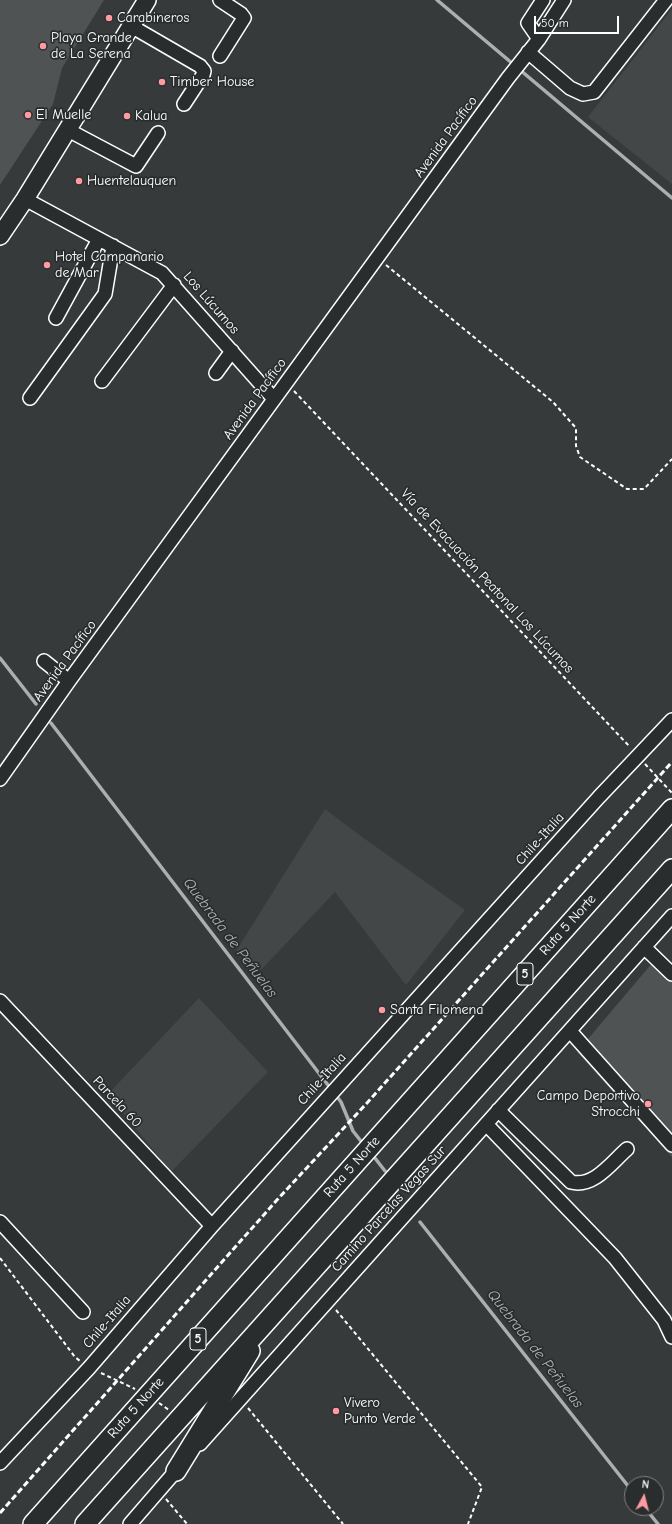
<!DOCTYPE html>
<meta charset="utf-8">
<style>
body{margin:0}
#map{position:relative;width:672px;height:1524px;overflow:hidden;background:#373a3b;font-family:"Comic Neue",sans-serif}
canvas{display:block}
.north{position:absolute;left:624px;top:1476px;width:40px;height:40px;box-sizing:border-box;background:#2a2d2e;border:1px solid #7f8182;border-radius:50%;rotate:7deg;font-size:11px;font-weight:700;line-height:16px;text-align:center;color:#fff}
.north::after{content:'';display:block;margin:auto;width:14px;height:18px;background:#ff9aa2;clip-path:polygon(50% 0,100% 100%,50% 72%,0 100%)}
.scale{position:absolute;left:534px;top:16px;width:85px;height:18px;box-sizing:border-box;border:2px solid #fff;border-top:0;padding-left:5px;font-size:12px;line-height:14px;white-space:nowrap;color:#fff;-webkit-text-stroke:3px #2a2d2e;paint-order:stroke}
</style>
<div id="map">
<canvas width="672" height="1524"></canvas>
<div class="north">N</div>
<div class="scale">50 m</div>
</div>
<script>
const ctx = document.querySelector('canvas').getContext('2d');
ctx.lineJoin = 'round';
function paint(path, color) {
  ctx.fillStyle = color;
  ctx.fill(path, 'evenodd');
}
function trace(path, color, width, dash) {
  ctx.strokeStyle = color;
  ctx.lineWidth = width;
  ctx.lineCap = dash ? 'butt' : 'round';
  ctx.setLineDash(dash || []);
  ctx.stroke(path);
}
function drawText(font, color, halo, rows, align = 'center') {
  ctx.font = font + ' "Comic Neue",sans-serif';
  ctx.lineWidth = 3.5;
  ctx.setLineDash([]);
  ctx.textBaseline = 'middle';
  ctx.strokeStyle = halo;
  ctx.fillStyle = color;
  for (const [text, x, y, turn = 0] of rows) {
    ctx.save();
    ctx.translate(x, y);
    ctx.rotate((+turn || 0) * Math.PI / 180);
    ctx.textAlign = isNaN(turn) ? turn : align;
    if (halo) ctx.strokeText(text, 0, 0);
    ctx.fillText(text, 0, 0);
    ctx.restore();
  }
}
paint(new Path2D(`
 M672 9V184L588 117Z
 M325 809 358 834 465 910 406 985 335 892 258 973 236 951Z
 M199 998 268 1072 171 1172 108 1094Z`), '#444748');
paint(new Path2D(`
 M0 0H104L62 68 53 104 0 185Z
 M653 962 672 981V1157L577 1052Z`), '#505354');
trace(new Path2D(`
 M437 0 672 198
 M0 658 36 704
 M51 723 331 1089
 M335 1094 341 1102 353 1131 364 1145
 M371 1153 385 1171
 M420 1222 632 1491
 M645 1508 658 1524`), '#adaeaf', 3.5);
const minor = new Path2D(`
 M131 26 200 66 204 71 203 75 184 104
 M539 39 528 23 543 0
 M528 52 570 88 583 94 594 92 666 0
 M220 56 244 18 241 14 220 0
 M68 130 136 166 158 133
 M25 199 162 273 274 399
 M56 318 99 239
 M216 373 232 351
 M102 381 174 285
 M30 398 105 294 113 246
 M44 661 69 681
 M0 779 69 681 508 78 539 39 564 0
 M644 947 672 974
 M0 1001 212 1226
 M570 1031 672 1145
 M498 1110 571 1182C594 1188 612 1162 627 1149
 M486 1124 615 1258 664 1320 672 1337
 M0 1222 83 1312
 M200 1444 672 916
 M0 1463 89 1368 212 1226 599 797 672 720
 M130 1524 181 1465`);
const major = new Path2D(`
 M0 236 25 199 147 0`);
const highway = new Path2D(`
 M176 1471 250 1351
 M33 1524 672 809
 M85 1524 672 869`);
trace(minor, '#fff', 16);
trace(major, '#fff', 20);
trace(highway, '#fff', 22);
trace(new Path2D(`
 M386 265 553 402 576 428V446L580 457 627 489H644L672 459
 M294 391 630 747
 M645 764 672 793
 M0 1258 75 1357 80 1361
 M336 1310 482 1487 468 1524
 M101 1373 135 1389
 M159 1403 169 1410
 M248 1408 343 1524
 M166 1499 187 1524`), '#fff', 2, [4, 3]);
trace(minor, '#2a2d2e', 13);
trace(major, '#2a2d2e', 17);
trace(highway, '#2a2d2e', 19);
trace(new Path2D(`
 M0 1513 276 1201 367 1103 672 762`), '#fff', 3, [6, 3]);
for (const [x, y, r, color] of [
 [109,18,4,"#ff9aa2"],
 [43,46,4,"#ff9aa2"],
 [162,82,4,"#ff9aa2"],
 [28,115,4,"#ff9aa2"],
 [127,116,4,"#ff9aa2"],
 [79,181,4,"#ff9aa2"],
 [47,265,4,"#ff9aa2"],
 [382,1010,4,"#ff9aa2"],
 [648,1104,4,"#ff9aa2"],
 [336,1411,4,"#ff9aa2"]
]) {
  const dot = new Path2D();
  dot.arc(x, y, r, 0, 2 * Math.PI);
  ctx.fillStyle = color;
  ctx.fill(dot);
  trace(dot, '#2a2d2e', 1.5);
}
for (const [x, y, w] of [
 [525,974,16],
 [198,1339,16]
]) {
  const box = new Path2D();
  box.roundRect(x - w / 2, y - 11, w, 22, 3);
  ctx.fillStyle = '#2a2d2e';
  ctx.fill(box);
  trace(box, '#fff', 1);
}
drawText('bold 13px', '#fff', null, [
 ["5",525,974],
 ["5",198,1339]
]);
drawText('14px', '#fff', '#2a2d2e', [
 ["Carabineros",117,18],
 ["Playa Grande",51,38],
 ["de La Serena",51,54],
 ["Timber House",170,82],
 ["El Muelle",36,115],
 ["Kalua",135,116],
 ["Huentelauquen",87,181],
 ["Hotel Campanario",55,257],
 ["de Mar",55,273],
 ["Santa Filomena",390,1010],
 ["Campo Deportivo",640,1096,"right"],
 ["Strocchi",640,1112,"right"],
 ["Vivero",344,1403],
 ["Punto Verde",344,1419]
], 'left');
drawText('14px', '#fff', '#2a2d2e', [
 ["Avenida Pacífico",446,137,-54],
 ["Los Lúcumos",211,303,49],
 ["Avenida Pacífico",255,399,-54],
 ["Vía de Evacuación Peatonal Los Lúcumos",487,581,47],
 ["Avenida Pacífico",65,661,-54],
 ["Chile-Italia",540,839,-48],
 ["Ruta 5 Norte",568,925,-48],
 ["Chile-Italia",322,1079,-48],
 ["Parcela 60",117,1102,47],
 ["Ruta 5 Norte",352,1167,-48],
 ["Camino Parcelas Vegas Sur",389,1209,-48],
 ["Chile-Italia",107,1322,-49],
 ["Ruta 5 Norte",136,1408,-48]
]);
drawText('italic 15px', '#b4b5b5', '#2a2d2e', [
 ["Quebrada de Peñuelas",230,938,53],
 ["Quebrada de Peñuelas",535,1349,52]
]);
</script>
